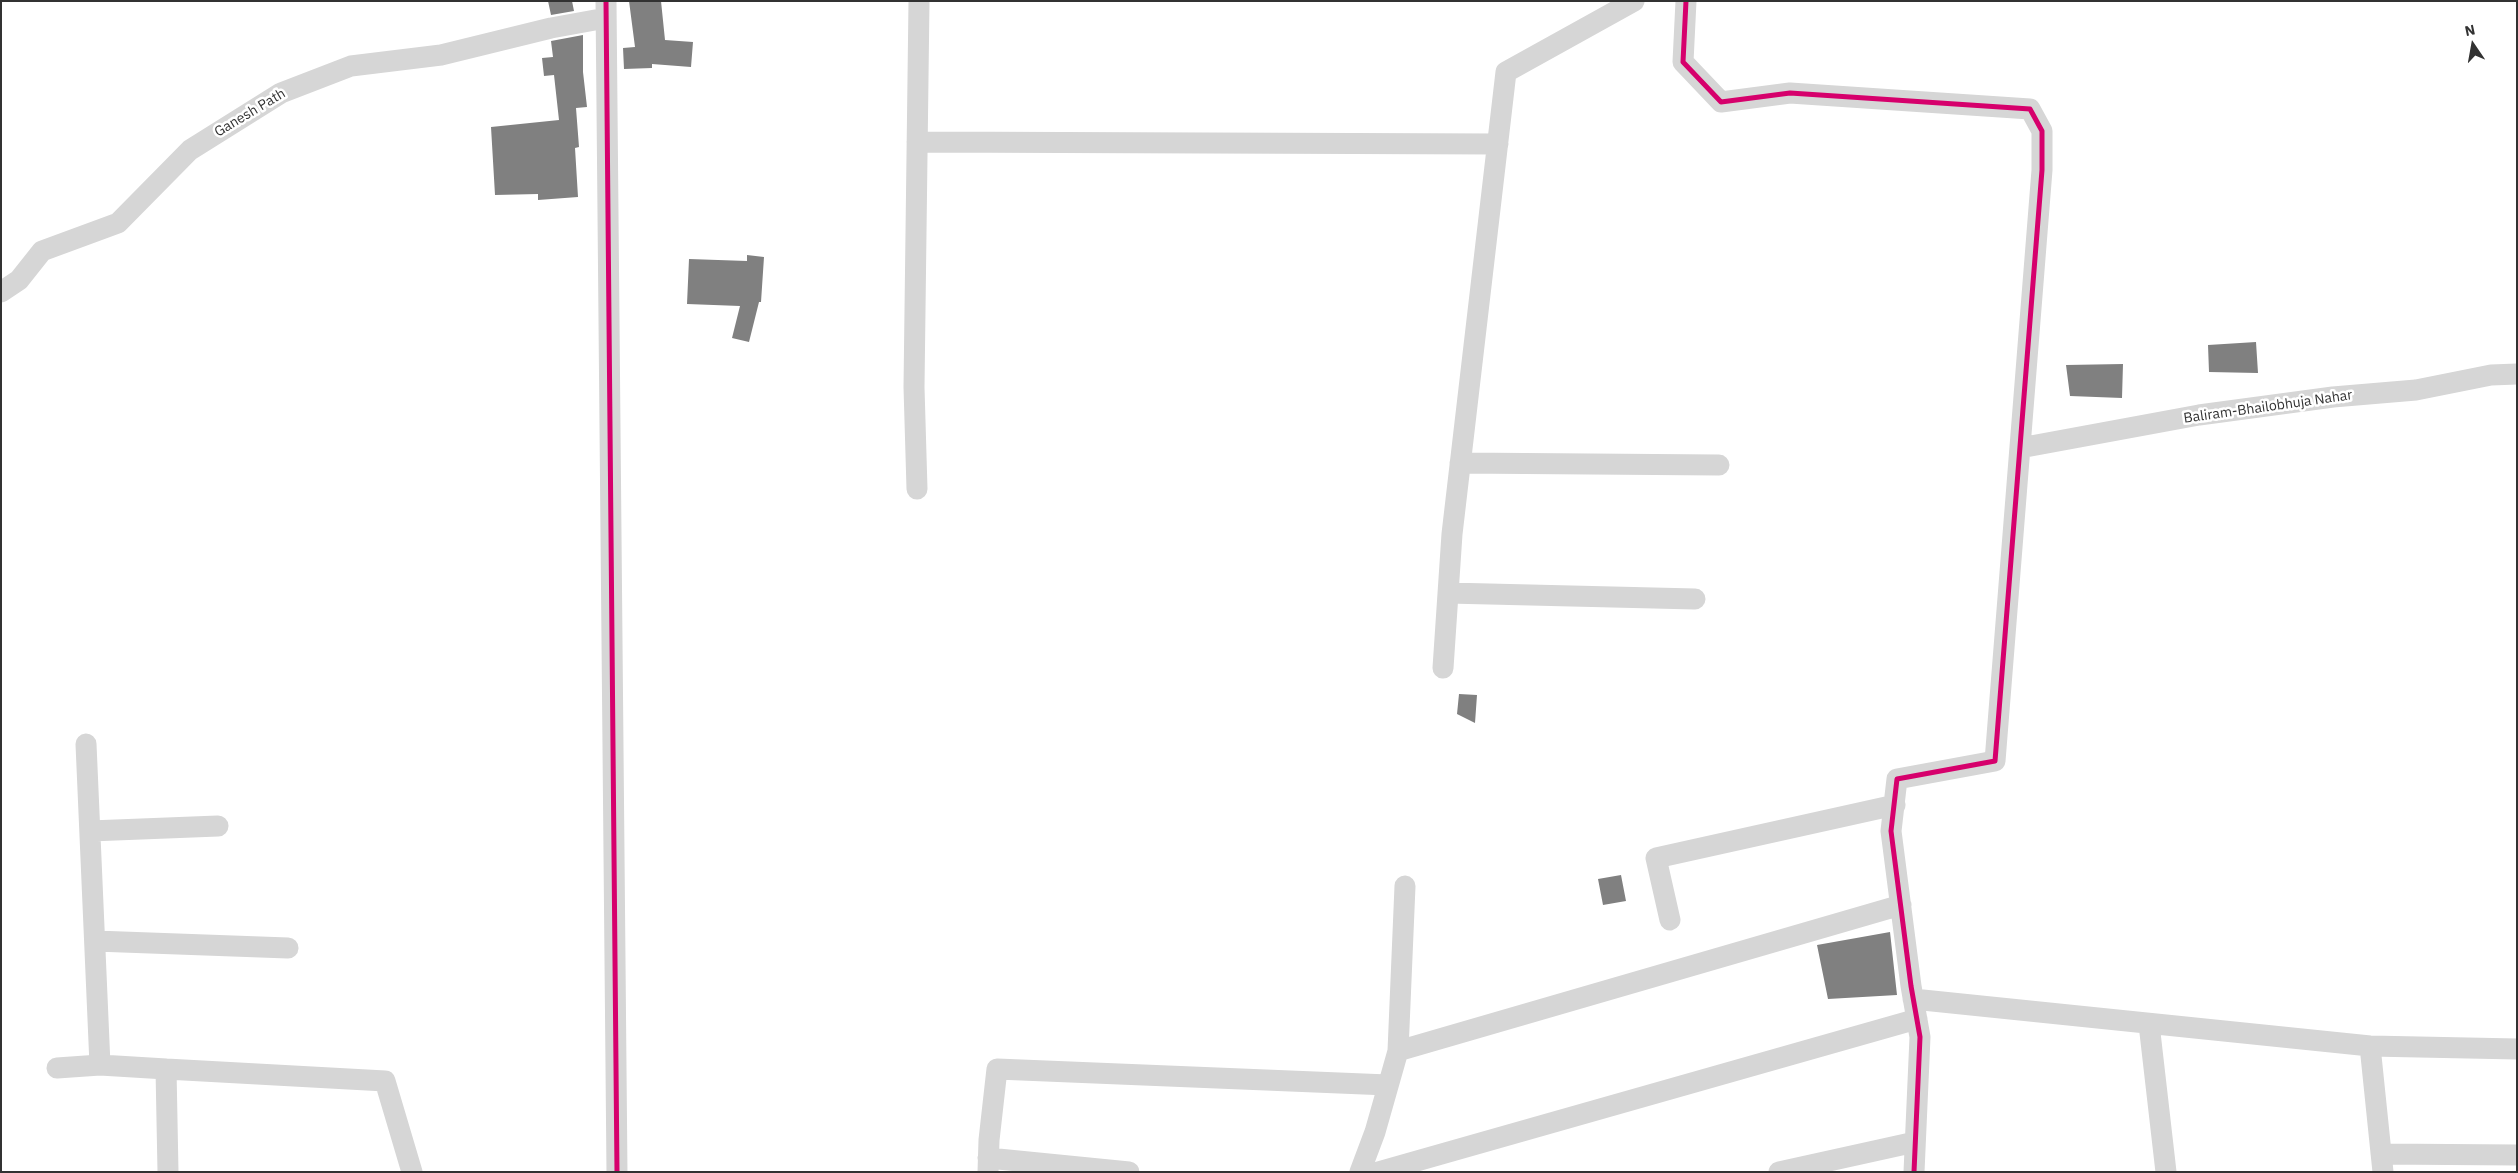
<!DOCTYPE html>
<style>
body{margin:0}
#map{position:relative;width:2518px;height:1173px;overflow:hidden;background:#fff;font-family:"IBM Plex Sans",sans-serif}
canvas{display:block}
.frame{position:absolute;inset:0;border:2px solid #323232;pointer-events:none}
.north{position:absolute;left:2448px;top:20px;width:50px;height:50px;-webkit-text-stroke:4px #fff;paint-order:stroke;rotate:348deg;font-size:14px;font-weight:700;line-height:20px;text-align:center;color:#323232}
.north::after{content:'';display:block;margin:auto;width:18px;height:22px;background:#323232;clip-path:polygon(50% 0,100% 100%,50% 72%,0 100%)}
</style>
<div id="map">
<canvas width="2518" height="1173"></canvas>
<div class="frame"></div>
<div class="north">N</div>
</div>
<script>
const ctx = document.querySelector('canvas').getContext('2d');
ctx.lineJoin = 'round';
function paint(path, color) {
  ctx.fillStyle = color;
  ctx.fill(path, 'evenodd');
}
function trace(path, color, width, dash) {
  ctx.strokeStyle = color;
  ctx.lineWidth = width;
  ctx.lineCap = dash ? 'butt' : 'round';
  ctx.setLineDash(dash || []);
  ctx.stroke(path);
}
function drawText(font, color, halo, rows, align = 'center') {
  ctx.font = font + ' "IBM Plex Sans",sans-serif';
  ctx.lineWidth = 5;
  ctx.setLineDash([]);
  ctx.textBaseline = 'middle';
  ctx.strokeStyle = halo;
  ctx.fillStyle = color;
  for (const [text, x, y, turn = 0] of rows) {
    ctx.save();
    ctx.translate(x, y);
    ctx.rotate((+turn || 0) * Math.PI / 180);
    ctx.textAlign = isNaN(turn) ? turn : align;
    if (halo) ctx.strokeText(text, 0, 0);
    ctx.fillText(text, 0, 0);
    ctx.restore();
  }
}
paint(new Path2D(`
 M548 1H572L574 11 551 15Z
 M629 1H661L665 40 693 42 691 67 652 64V68L624 69 623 48 635 47Z
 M583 35V72L587 107 576 108 579 147 575 148 578 197 538 200V194L495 195 491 127 559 120 554 75 544 76 542 58 553 57 551 41Z
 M747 255 764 257 761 302H759L749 342 732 338 740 306 687 304 689 259 747 261Z
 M2256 342 2258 373 2209 372 2208 345Z
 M2123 364 2122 398 2070 396 2066 365Z
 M1459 694 1477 695 1475 723 1457 714Z
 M1621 875 1626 901 1603 905 1598 879Z
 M1890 932 1897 995 1828 999 1817 945Z`), '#808080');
trace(new Path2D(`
 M606 1 617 1172
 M1686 1 1683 62 1721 102 1790 93 2030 109 2042 131V170L1995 761 1897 779 1891 831 1911 986 1920 1037 1914 1172
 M917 142 1498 144
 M1 292 19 280 42 251 118 223 190 150 281 93 351 66 441 55 551 28 606 18
 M2020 448 2199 415 2333 397 2416 390 2491 375 2517 374
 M1460 463 1719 465
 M917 489 914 387 919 1
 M1448 593 1695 599
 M1443 668 1452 534 1506 72 1634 1
 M86 744 100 1065
 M90 831 218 826
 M1670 920 1656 858 1895 805
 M95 941 288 948
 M1913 999 2370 1046 2517 1049
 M2149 1024 2166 1172
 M2370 1046 2383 1172
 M1398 1051 1901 905
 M57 1068 100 1065 166 1069
 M2381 1154 2517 1155
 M988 1158 1129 1172
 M168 1172 166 1069 385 1081 412 1172
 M988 1172 989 1140 997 1069 1388 1085
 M1360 1172 1375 1132 1398 1051 1405 886
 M1378 1172 1917 1019
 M1779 1172 1915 1142`), '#d6d6d6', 21);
trace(new Path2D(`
 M606 1 617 1172
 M1686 1 1683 62 1721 102 1790 93 2030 109 2042 131V170L1995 761 1897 779 1891 831 1911 986 1920 1037 1914 1172`), '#d6006c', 5);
drawText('14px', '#323232', '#fff', [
 ["Ganesh Path",250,113,-31],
 ["Baliram-Bhailobhuja Nahar",2268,407,-8]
]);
</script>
